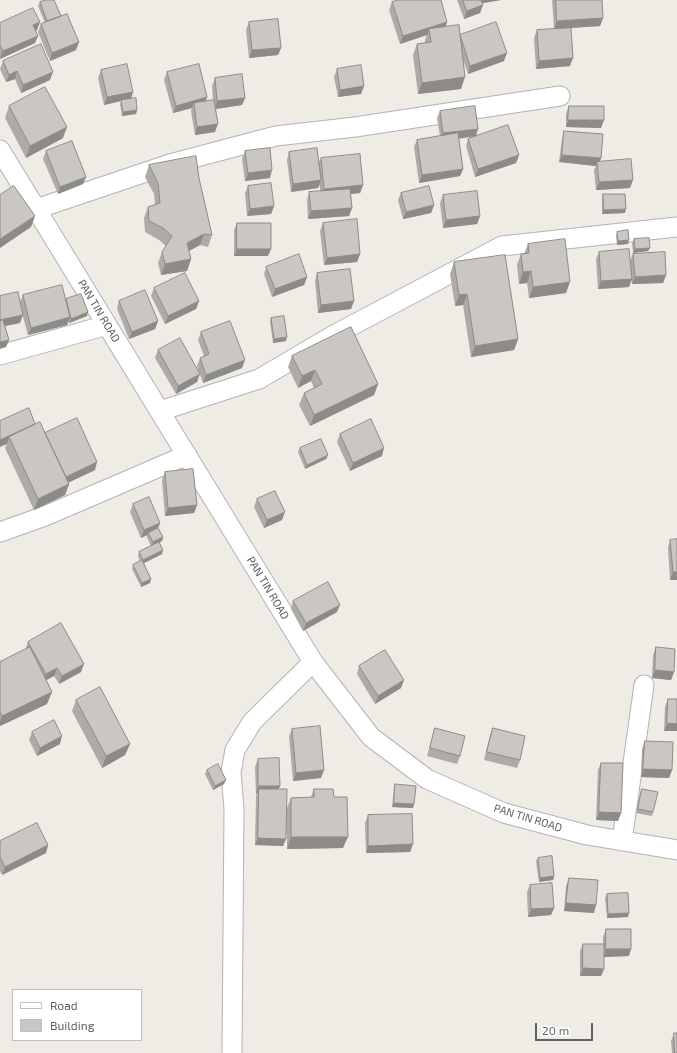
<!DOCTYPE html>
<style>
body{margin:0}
#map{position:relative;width:677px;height:1053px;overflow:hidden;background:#efebe5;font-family:"Exo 2",sans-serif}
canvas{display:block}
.legend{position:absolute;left:12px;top:989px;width:130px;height:52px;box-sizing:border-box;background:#fff;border:1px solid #bec0c1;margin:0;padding:5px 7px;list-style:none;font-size:12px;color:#5d6265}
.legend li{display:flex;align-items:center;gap:8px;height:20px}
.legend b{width:20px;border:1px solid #bec0c1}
.scale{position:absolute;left:535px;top:1023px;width:58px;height:18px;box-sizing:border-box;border:2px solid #5d6265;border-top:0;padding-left:5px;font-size:12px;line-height:14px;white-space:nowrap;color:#5d6265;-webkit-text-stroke:3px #fff;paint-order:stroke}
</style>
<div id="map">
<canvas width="677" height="1053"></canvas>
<ul class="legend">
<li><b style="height:5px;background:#fff"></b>Road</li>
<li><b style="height:11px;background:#cac6c2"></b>Building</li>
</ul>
<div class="scale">20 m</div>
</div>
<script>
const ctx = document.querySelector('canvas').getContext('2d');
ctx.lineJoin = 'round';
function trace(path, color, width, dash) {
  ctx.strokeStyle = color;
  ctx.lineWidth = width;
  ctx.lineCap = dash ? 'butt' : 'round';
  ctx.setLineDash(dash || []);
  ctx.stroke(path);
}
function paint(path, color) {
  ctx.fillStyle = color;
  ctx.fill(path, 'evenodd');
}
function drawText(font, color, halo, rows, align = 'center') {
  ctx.font = font + ' "Exo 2",sans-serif';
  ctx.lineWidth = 3;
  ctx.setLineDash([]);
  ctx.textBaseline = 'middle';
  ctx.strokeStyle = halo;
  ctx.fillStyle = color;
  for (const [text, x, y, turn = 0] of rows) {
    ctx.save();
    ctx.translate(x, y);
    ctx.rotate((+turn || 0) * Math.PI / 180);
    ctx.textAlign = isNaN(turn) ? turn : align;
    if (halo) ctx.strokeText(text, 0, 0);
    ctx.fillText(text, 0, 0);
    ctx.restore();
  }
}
const street = new Path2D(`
 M0 150 313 662 371 737 427 779 504 813 587 835 677 850
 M36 209 170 164 276 136 355 127 560 96
 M0 355 107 325
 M160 411 259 379 334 335 502 246 677 227
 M0 532 45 516 187 455
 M622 841 644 685
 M232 1053 234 809 231 772 235 750 252 722 313 662`);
trace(street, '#b0b4b7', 21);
trace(street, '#fff', 19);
paint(new Path2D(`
 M457 0H501L482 3 480 13 464 19Z
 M552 0H556L603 18 600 26 571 28 570 66 536 69 534 38 537 30 554 29Z
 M40 2 61 16 76 50 50 61 38 32 41 24 45 23 38 6Z
 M392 2 446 27 504 61 468 74 464 62 461 89 418 94 413 55 417 44 425 43V40L427 35 400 44 389 10Z
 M249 22 281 48 278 55 249 58 246 30Z
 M0 23 37 30 36 31 35 43 0 59Z
 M3 61 50 80 21 93 15 79 6 82 0 69Z
 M337 69 364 86 361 94 338 97 334 77Z
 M101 70 133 92 131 98 137 110 136 114 122 116 120 104 121 101 104 105 98 78Z
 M167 72 206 101 213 100 212 86 215 78 245 98 242 105 216 109 215 132 195 135 191 111 192 108 173 113 164 80Z
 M9 106 63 138 26 158 5 118Z
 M569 106 601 128 566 127V114Z
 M440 111 476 136 519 155 516 163 475 177 466 146 468 139 475 136 458 139 463 169 460 176 419 183 414 147 417 140 440 136 437 118Z
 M564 131 601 158 600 162 630 188 596 190 594 170 596 166 559 162 562 139Z
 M46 151 83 184 58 194 43 159Z
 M245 151 270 178 245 181 242 159Z
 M289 152 319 162 321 158 363 185 360 193 351 194 352 208 349 216 308 219 307 200 309 192H320V185L318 188 291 192 287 160Z
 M149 165 199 178 212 235 208 247 200 245 189 251 191 259 187 271 161 275 158 263 162 252 166 246 159 240 145 232 144 218 148 207 155 204 154 194 145 177Z
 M248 186 274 206 271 214 247 216 245 193Z
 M401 193 434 205 431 213 403 219 398 200Z
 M603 194 625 213 602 214V198Z
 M443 195 480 216 477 224 443 228 440 203Z
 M237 223 268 256H234V230Z
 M323 223 360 254 357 262 324 265 320 231Z
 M617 232 628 244 617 245 616 236Z
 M634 239 650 248 648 251 633 253 632 243Z
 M528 244 566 293 529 298 527 283 519 284 517 265 521 254H524Z
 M599 252 631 274 630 261 633 254 666 275 663 283 632 284 631 279 629 287 598 289 596 259Z
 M454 262 518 339 514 350 471 357 463 305 455 306 450 274Z
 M266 267 307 277 304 285 272 297 264 274Z
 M317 273 354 301 351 309 318 313 315 281Z
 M154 288 199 301 196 309 165 324 151 296Z
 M23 295 66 299 87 316 69 323V321L67 325 28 335 22 313 20 323 5 326 9 340 6 347 0 296 20 302Z
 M119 301 158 321 155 329 129 339 117 309Z
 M271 318 286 341 273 343 270 322Z
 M201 332 242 368 203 383 197 366 200 358 204 356 198 340Z
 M158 350 197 382 176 394 155 358Z
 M292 356 378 384 374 395 310 426 299 405 304 393 314 388 311 381 298 388 288 367Z
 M0 421 35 424 45 433 95 470 68 483 69 484 65 495 34 510 5 448 7 444Z
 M340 434 382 456 350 471 337 442Z
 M300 448 328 455 326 459 305 469 298 452Z
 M165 472 197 505 194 513 165 516 162 480Z
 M257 499 282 520 264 528 254 507Z
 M133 504 160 523 158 528 163 537 162 541 159 542 162 554 144 563 150 583 141 587 132 569 133 565 140 561 138 556 139 552 151 546 147 537V535L141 538 130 512Z
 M670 540 677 580H670L668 548Z
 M293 601 337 612 303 631 291 609Z
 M28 642 81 672 59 684 54 676 46 680 47 704 0 726V662L25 650Z
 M656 647 674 672 671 680 652 678 653 655Z
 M359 666 401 688 375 704 357 674Z
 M668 699H677L664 731 665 707Z
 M76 700 130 744 125 755 102 768 72 711Z
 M435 728 460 756 457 764 427 756Z
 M493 728 520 760 517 768 484 760 490 735Z
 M292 729 321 778 293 781 289 736Z
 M32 732 60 744 37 756 29 740Z
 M645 741 672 770 669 778 641 777 642 749Z
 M258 759 280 786 278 789 287 808 291 798 311 797 314 789 334 797 343 848 287 849V817L286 839 283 846 255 845 256 796 257 794H256L255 767Z
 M601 763 621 813 618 821 596 820 598 770Z
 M207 770 224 784 213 790 205 774Z
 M395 784 413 808 392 807 394 788Z
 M642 789 653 812 652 816 636 813 640 793Z
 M368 815 413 844 410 852 366 853 365 823Z
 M0 841 48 845 46 853 2 875 0 871Z
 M538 858 554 876 553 880 539 882 536 861Z
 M569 878 594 913 564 911 566 886Z
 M530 885 554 908 551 915 528 917 527 892Z
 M607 894 628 917 607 918 605 898Z
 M606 929 629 956 604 957V969L601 976H580V951L583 944H603V937Z
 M674 1033 677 1053H672L671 1041Z`), '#aeaaa7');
paint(new Path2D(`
 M479 0H501L478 4Z
 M483 5 480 13 464 19 467 11Z
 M603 18 600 26 554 29 557 21Z
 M40 22 37 30 31 33 33 25Z
 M447 22 445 30 429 29 427 35 400 44 403 36Z
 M38 36 35 43 0 59 3 51Z
 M79 42 76 50 50 61 52 53Z
 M281 48 278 55 249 58 252 50Z
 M507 53 504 61 468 74 470 66Z
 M573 58 570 66 536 69 539 61Z
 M17 71 15 79 6 82 9 75Z
 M53 72 50 80 21 93 23 85Z
 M465 77 461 89 418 94 422 83Z
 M364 86 361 94 338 97 340 90Z
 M133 92 131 99 121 100V101L104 105 107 97Z
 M207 97 205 105 194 103 192 108 173 113 176 106Z
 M245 98 242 105 215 109 217 101Z
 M137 110 136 114 122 116 123 112Z
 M568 120H604L601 128 566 127Z
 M218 124 215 132 195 135 197 127Z
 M67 127 63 138 26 158 30 146Z
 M478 129 476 136 440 141 443 133Z
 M519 155 516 163 475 177 478 169Z
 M562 155 601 158 598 166 597 162 596 166 559 162Z
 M463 169 460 176 419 183 422 175Z
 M272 170 270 178 245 181 248 173Z
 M86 177 83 184 58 194 60 187Z
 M321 180 318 188 291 192 293 184Z
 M633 180 630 188 596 190 599 182Z
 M363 185 360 193 321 197 324 189Z
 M434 205 431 213 403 219 406 212Z
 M274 206 271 214 247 216 250 209Z
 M352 208 349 216 308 219 311 211Z
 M626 209 625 213 602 214 604 210Z
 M35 216 31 227 0 248V239Z
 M480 216 477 224 443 228 446 220Z
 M204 234 200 245 183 254 187 243Z
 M629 240 628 244 617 245 618 241Z
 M650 248 648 251 633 253 635 249Z
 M237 249H271L268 256H234Z
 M360 254 357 262 324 265 327 258Z
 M191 259 187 271 161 275 165 264Z
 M531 271 527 283 519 284 523 272Z
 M666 275 663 283 632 284 635 277Z
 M307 277 304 285 272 297 275 289Z
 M632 279 629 287 598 289 601 281Z
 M570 282 566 293 529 298 533 287Z
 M467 294 463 305 455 306 459 295Z
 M199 301 196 309 165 324 168 316Z
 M354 301 351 309 318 313 321 305Z
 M88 312 87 316 69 323 71 319Z
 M23 315 20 323 0 327V320Z
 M70 317 67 325 28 335 31 328Z
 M158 321 155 329 129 339 132 332Z
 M287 337 286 341 273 343 274 339Z
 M518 339 514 350 471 357 475 346Z
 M9 340 6 347 0 349V342Z
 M245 360 242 368 203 383 206 375Z
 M315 370 311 381 298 388 302 376Z
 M200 374 197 382 176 394 178 386Z
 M378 384 374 395 310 426 314 415Z
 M35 424 9 437 7 444 0 447V440Z
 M384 448 382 456 350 471 353 463Z
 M328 455 326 459 305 469 307 465Z
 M97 462 95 470 63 485 66 477Z
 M69 484 65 495 34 510 38 499Z
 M197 505 194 513 165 516 168 508Z
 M285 512 282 520 264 528 267 520Z
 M160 523 157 531 148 533 147 535 141 538 144 530Z
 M163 537 162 541 152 546 153 542Z
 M163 550 162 554 142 564 143 560Z
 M673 572H677V580H670Z
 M151 579 150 583 141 587 142 583Z
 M340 605 337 612 303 631 306 623Z
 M84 664 81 672 59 684 62 676Z
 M57 668 54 676 43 682 46 674Z
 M655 670 674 672 671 680 652 678Z
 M404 680 401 688 375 704 378 696Z
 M52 692 47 704 0 726V721L2 716Z
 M667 723 677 724V731H664Z
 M62 736 60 744 37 756 40 748Z
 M130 744 125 755 102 768 106 756Z
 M643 769 672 770 669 778 641 777Z
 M324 770 321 778 293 781 296 773Z
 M226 780 224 784 213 790 215 786Z
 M258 786H280L277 793 259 789 257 794H256Z
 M394 803 414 804 413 808 392 807Z
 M599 812 621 813 618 821 596 820Z
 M291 837H348L343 848 287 849Z
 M258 838 286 839 283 846 255 845Z
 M413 844 410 852 366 853 368 846Z
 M48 845 46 853 2 875 5 867Z
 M554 876 553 880 539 882 540 878Z
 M566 903 596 905 594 913 564 911Z
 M554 908 551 915 528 917 531 909Z
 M629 913 628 917 607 918 608 914Z
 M606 949H631L629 956 604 957Z
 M583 968 604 969 601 976H580Z`), '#8d8b88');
const building = new Path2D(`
 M46 0H54L61 16 47 21 40 2Z
 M399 0H441L447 22 403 36 392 2Z
 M463 0H481L483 5 467 11Z
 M556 0H602L603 18 557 21Z
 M33 8 40 22 33 25 38 36 3 51 0 45V23Z
 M67 14 79 42 52 53 41 24Z
 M278 19 281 48 252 50 249 22Z
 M496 22 507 53 470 66 461 38 460 35Z
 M459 25 465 77 422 83 417 44 431 42 429 29Z
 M571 28 573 58 539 61 537 30Z
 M41 44 53 72 23 85 17 71 9 75 3 61Z
 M127 64 133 92 107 97 101 70Z
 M199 64 207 97 176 106 167 72Z
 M361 65 364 86 340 90 337 69Z
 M242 74 245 98 217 101 215 78Z
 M45 87 67 127 30 146 9 106Z
 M136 98 137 110 123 112 121 100Z
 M214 100 218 124 197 127 194 103Z
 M475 106 478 129 443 133 440 111Z
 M569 106H604V120H568Z
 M508 125 519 155 478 169 468 139Z
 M564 131 603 134 601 158 562 155Z
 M458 133 463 169 422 175 417 140Z
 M72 141 86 177 60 187 46 151Z
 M270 148 272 170 248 173 245 151Z
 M317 148 321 180 293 184 289 152Z
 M360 154 363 185 324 189 321 158Z
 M196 156 199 178 212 235 204 234 187 243 191 259 165 264 162 252 172 236 163 228 149 221 148 207 160 203 158 183 149 165Z
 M631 159 633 180 599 182 597 162Z
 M271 183 274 206 250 209 248 186Z
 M14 186 35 216 0 239V195Z
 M429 186 434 205 406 212 401 193Z
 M350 189 352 208 311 211 309 192Z
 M477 191 480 216 446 220 443 195Z
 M603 194H625L626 209 604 210Z
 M357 219 360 254 327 258 323 223Z
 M237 223H271V249H237Z
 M628 230 629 240 618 241 617 232Z
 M649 238 650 248 635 249 634 239Z
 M565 239 570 282 533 287 531 271 523 272 521 254 529 253 528 244Z
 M629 249 632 279 601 281 599 252Z
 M665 252 666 275 635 277 633 254Z
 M299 254 307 277 275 289 266 267Z
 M505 255 518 339 475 346 467 294 459 295 454 262Z
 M350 269 354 301 321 305 317 273Z
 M185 273 199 301 168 316 154 288Z
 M62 285 70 317 31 328 23 295Z
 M145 290 158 321 132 332 119 301Z
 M18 292 23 315 0 320V296Z
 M81 294 88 312 71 319 66 299Z
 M284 316 287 337 274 339 271 318Z
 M3 320 9 340 0 342V321Z
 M230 321 245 360 206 375 200 358 209 354 201 332Z
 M351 327 378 384 314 415 304 393 322 384 315 370 302 376 292 356Z
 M180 338 200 374 178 386 158 350Z
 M29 408 35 424 0 440V421Z
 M77 418 97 462 66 477 45 433Z
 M371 419 384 448 353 463 340 434Z
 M40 422 69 484 38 499 9 437Z
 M321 439 328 455 307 465 300 448Z
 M193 469 197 505 168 508 165 472Z
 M275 491 285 512 267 520 257 499Z
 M149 497 160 523 144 530 133 504Z
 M158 528 163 537 153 542 148 533Z
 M677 539V572H673L670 540Z
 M159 542 163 550 143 560 139 552Z
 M142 560 151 579 142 583 133 565Z
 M328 582 340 605 306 623 293 601Z
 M61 623 84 664 62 676 57 668 46 674 28 642Z
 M30 647 52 692 2 716 0 712V662Z
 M656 647 675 649 674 672 655 670Z
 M385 650 404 680 378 696 359 666Z
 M100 687 130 744 106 756 76 700Z
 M668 699H677V724L667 723Z
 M54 720 62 736 40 748 32 732Z
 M320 726 324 770 296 773 292 729Z
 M435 728 465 736 460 756 430 748Z
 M493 728 525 736 520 760 487 752Z
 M645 741 673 742 672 770 643 769Z
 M279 758 280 786H258V759Z
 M601 763H623L621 813 599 812Z
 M218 764 226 780 215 786 207 770Z
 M395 784 416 786 414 804 394 803Z
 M259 789H287L286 839 258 838Z
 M314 789H333L334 797H347L348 837H291V798L314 797Z
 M642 789 658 792 653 812 638 809Z
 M412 814 413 844 368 846V815Z
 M37 823 48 845 5 867 0 857V841Z
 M552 856 554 876 540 878 538 858Z
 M569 878 598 880 596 905 566 903Z
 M552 883 554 908 531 909 530 885Z
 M628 893 629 913 608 914 607 894Z
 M606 929H631V949H606Z
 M583 944H604V969L583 968Z
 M674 1033H677V1053H675Z`);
paint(building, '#cac6c2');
trace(building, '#8d8b88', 1);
drawText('11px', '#5d6265', '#fff', [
 ["PAN TIN ROAD",99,311,59],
 ["PAN TIN ROAD",268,588,59],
 ["PAN TIN ROAD",528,818,17]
]);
</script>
